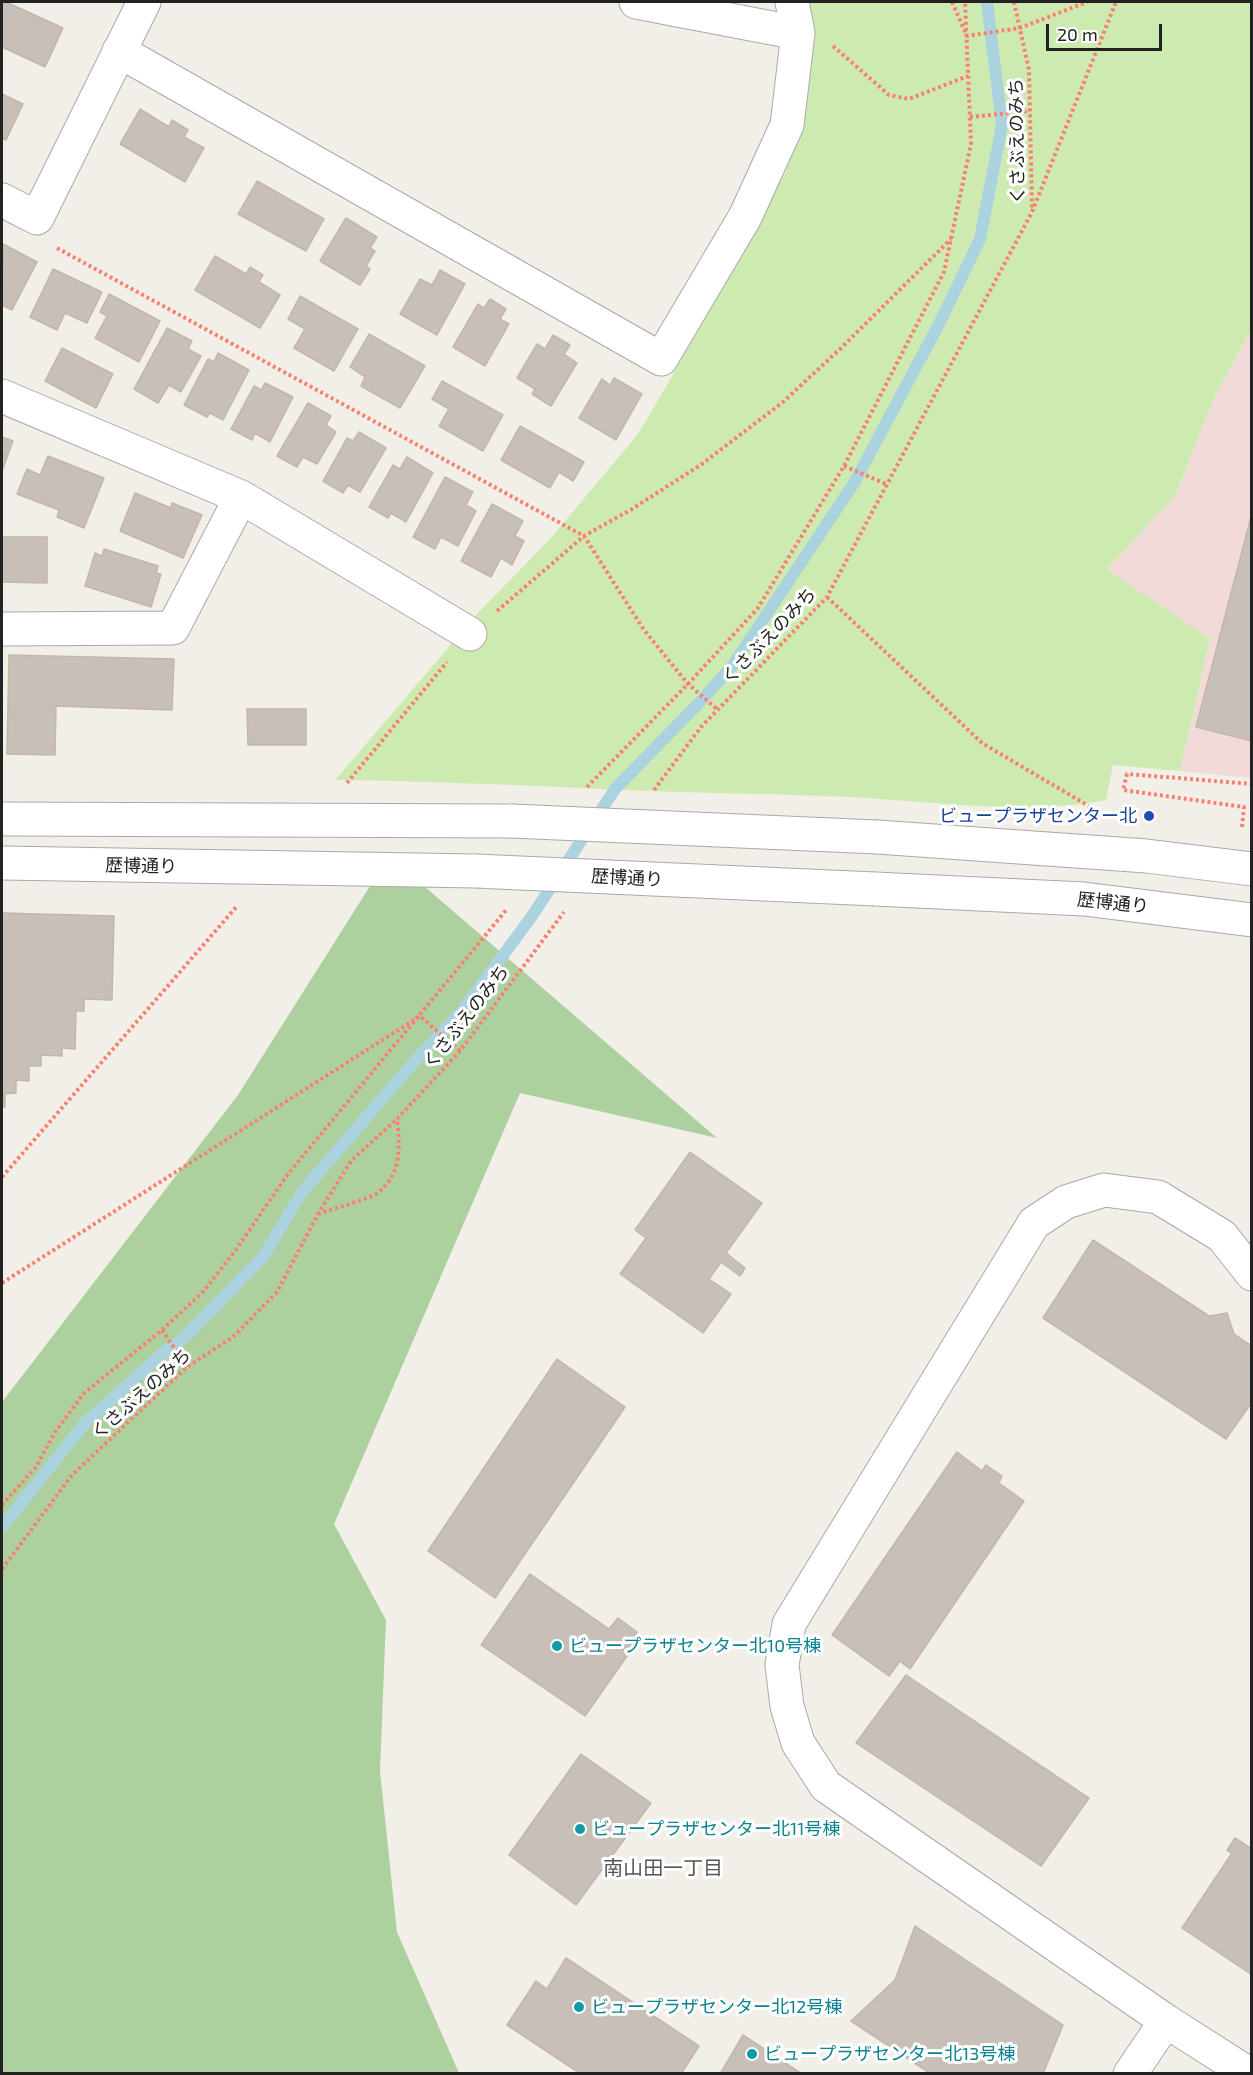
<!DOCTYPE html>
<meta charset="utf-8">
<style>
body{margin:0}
#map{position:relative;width:1253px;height:2075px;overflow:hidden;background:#f2efe9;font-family:"Exo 2",sans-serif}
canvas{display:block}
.frame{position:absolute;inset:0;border:3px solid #222;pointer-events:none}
.scale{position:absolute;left:1046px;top:24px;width:116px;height:27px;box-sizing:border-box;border:3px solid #222;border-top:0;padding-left:8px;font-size:18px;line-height:21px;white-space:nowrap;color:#222;-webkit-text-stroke:4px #fff;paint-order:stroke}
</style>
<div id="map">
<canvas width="1253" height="2075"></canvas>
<div class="frame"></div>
<div class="scale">20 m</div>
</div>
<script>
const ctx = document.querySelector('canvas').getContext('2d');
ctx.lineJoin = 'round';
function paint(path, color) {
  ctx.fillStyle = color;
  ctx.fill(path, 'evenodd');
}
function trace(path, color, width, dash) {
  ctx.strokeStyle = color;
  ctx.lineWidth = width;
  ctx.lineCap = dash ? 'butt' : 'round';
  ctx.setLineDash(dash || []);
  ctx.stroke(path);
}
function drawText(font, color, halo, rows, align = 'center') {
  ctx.font = font + ' "Exo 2","Noto Sans JP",sans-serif';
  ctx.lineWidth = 6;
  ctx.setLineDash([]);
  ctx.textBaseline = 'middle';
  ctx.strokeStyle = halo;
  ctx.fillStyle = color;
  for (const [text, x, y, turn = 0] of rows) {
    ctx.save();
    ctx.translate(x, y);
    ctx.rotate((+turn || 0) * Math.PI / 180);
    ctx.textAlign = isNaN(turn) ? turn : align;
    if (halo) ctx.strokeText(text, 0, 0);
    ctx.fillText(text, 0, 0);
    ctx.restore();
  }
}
paint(new Path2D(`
 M1251 330V778L1180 771 1210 639 1107 569 1175 496 1215 395Z`), '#f2dad9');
paint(new Path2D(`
 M809 2H1251V330L1215 395 1175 496 1107 569 1210 639 1180 771 1113 765 1106 800C1020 816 934 801 848 797 759 793 669 793 580 788 498 784 417 781 335 780L478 613 550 539 638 434 668 383 786 171 799 129 811 46Z`), '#cdebb0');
paint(new Path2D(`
 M389 856 717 1138 520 1093 334 1524 386 1620 380 1771 397 1932 459 2073H2V1402L238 1095Z`), '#add19e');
trace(new Path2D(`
 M2 1527 85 1423 163 1353 183 1339 263 1257 302 1192 414 1062 461 1012 532 916 615 789 699 703 733 665 854 483 939 324 980 239 1002 125 987 2`), '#aad3df', 12);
const building = new Path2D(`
 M2 2H6L63 28 45 67 2 47Z
 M2 94 23 104 6 140 2 138Z
 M140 109 169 127 172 120 188 130 184 137 204 148 185 182 120 144Z
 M257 181 324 219 306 251 238 214Z
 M346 218 377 237 370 248 375 251 366 266 370 269 360 285 320 261Z
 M3 244 37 262 12 310 2 305Z
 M215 256 246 274 250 267 263 275 259 282 280 295 260 328 195 290Z
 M53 269 102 292 87 323 65 313 57 330 30 317Z
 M440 270 465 284 437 335 400 314 420 279 432 285Z
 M109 294 160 321 139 362 95 338 107 316 100 312Z
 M300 296 358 329 334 371 294 348 305 329 288 319Z
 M490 299 506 309 500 319 509 324 485 366 453 347 478 304 484 308Z
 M167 328 192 341 188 349 201 356 181 392 169 385 158 403 134 389Z
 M369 334 425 366 400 408 361 386 365 377 350 367Z
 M553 335 570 345 564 354 577 363 551 406 532 394 535 389 517 378 537 344 545 349Z
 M62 348 113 374 96 408 45 381Z
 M218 353 249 370 223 420 210 413 207 417 184 405 208 359 214 362Z
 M614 378 642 394 616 440 579 418 602 379 610 385Z
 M442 381 503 415 483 451 439 426 449 409 432 399Z
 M265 383 293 397 270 442 255 433 252 440 231 429 254 386 261 390Z
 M308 403 331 416 326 425 336 432 317 464 303 457 297 467 277 456Z
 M520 426 584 462 573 481 559 472 550 488 501 460Z
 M359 432 386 448 360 492 348 485 343 493 323 481 347 438 353 441Z
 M2 437 13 441 2 471Z
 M48 456 104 478 84 528 57 517 59 510 17 494 27 469 40 475Z
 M407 457 433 473 406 522 391 513 388 518 369 507 393 465 400 469Z
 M445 477 473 492 466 505 476 511 458 546 441 537 435 549 413 537Z
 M135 493 171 508 172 503 202 515 183 558 120 531Z
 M492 504 523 521 515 536 524 541 512 565 501 558 491 577 461 561Z
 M1252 513V741L1196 727Z
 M2 537H47V583L2 582Z
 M104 549 158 566 156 573 161 574 151 607 85 586 95 553 102 556Z
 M9 655 174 659 172 710 56 706 55 755 7 754Z
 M247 709H306V745H248Z
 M2 913 114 916 112 1000 84 999V1011H76L75 1049 62 1048V1056L41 1055V1066H29V1081L16 1080V1093L5 1094V1107H2Z
 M690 1152 762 1203 726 1253 745 1268 740 1276 721 1262 709 1279 731 1294 703 1333 620 1274 646 1238 635 1230Z
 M1093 1240 1209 1316 1227 1313 1234 1334 1252 1346V1402L1226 1439 1043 1318Z
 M557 1359 625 1407 495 1598 428 1551Z
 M957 1452 982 1471 986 1465 1002 1476 999 1483 1024 1501 910 1669 900 1661 889 1676 832 1635Z
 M530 1574 609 1629 618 1618 637 1632 630 1643 634 1646 585 1716 481 1645Z
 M906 1675 1089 1798 1041 1866 856 1743Z
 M581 1754 651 1803 576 1905 509 1855Z
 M1235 1838 1252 1849V1975L1182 1928 1232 1853 1227 1850Z
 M915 1926 1063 2025 1043 2074H931L851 2021 895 1980Z
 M566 1958 699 2046 681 2074H581L507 2025 536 1981 547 1989Z
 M743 2035 802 2074H720Z`);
paint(building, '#c7bfb8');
trace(building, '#c4b6ab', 1.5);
const minor = new Path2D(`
 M636 2 798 33
 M119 51 661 359 745 217 787 125 798 33 792 2
 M2 200 37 218 144 2
 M2 396 241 497 470 634
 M2 629 173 628 241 497
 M2 819 512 821
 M877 837 1147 856 1252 869
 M2 863 476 871
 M875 889 1084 899 1252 920
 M1130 2074 1166 2021
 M1249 2074 1166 2021 826 1786 798 1743 787 1706 782 1665 789 1624 1034 1223 1066 1202 1104 1190 1158 1197 1222 1236 1252 1274`);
trace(minor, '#a9a9a9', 35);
trace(new Path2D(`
 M952 2 967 36 1020 28 1087 2
 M1014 2 1029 70 1032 208
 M833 46 889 95 909 99 968 76
 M970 117 1030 111
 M57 248 584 536 644 630 688 684 718 710
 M844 466 886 484
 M827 597 982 743 1092 808
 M497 611 584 536 632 509 702 464 783 402 840 349 951 239
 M347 783 447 662
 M587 787 688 684 758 608 844 466 944 272 971 144 965 2
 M654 790 701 727 827 597 1032 212 1116 2
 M1242 827 1244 807 1123 790 1127 774 1252 784
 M2 1177 238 905
 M318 1214C329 1210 373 1198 379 1192 402 1172 400 1146 397 1119L460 1051 564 912
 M2 1283 420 1016 460 1051
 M162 1330 187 1367
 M2 1505 36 1467 55 1432 84 1393 162 1330 203 1292 235 1251 288 1174 507 909
 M2 1569 72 1475 187 1367 233 1337 277 1292 318 1214 351 1161 397 1119`), '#fa8072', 4, [3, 3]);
trace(minor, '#fff', 33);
const minorBridge = new Path2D(`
 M512 821 877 837
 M476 871 875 889`);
trace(minorBridge, '#a9a9a9', 35, []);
trace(minorBridge, '#fff', 33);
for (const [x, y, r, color] of [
 [1149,816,6,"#1a4fb4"],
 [557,1646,6,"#0f9aa8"],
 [580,1829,6,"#0f9aa8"],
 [579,2007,6,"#0f9aa8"],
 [752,2054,6,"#0f9aa8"]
]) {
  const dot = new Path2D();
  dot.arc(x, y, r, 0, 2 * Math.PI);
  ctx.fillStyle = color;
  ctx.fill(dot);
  trace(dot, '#fff', 2);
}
drawText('18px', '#222', '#fff', [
 ["くさぶえのみち",1017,141,-91],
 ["くさぶえのみち",769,636,-46],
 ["歴博通り",141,866,1],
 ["歴博通り",627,878,3],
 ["歴博通り",1113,903,6],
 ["くさぶえのみち",466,1017,-52],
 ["くさぶえのみち",141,1394,-42]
]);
drawText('18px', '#164399', '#fff', [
 ["ビュープラザセンター北",1137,816]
], 'right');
drawText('18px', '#0d838f', '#fff', [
 ["ビュープラザセンター北10号棟",569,1646],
 ["ビュープラザセンター北11号棟",592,1829],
 ["ビュープラザセンター北12号棟",591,2007],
 ["ビュープラザセンター北13号棟",764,2054]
], 'left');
drawText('20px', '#555', '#fff', [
 ["南山田一丁目",663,1868]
]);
</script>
